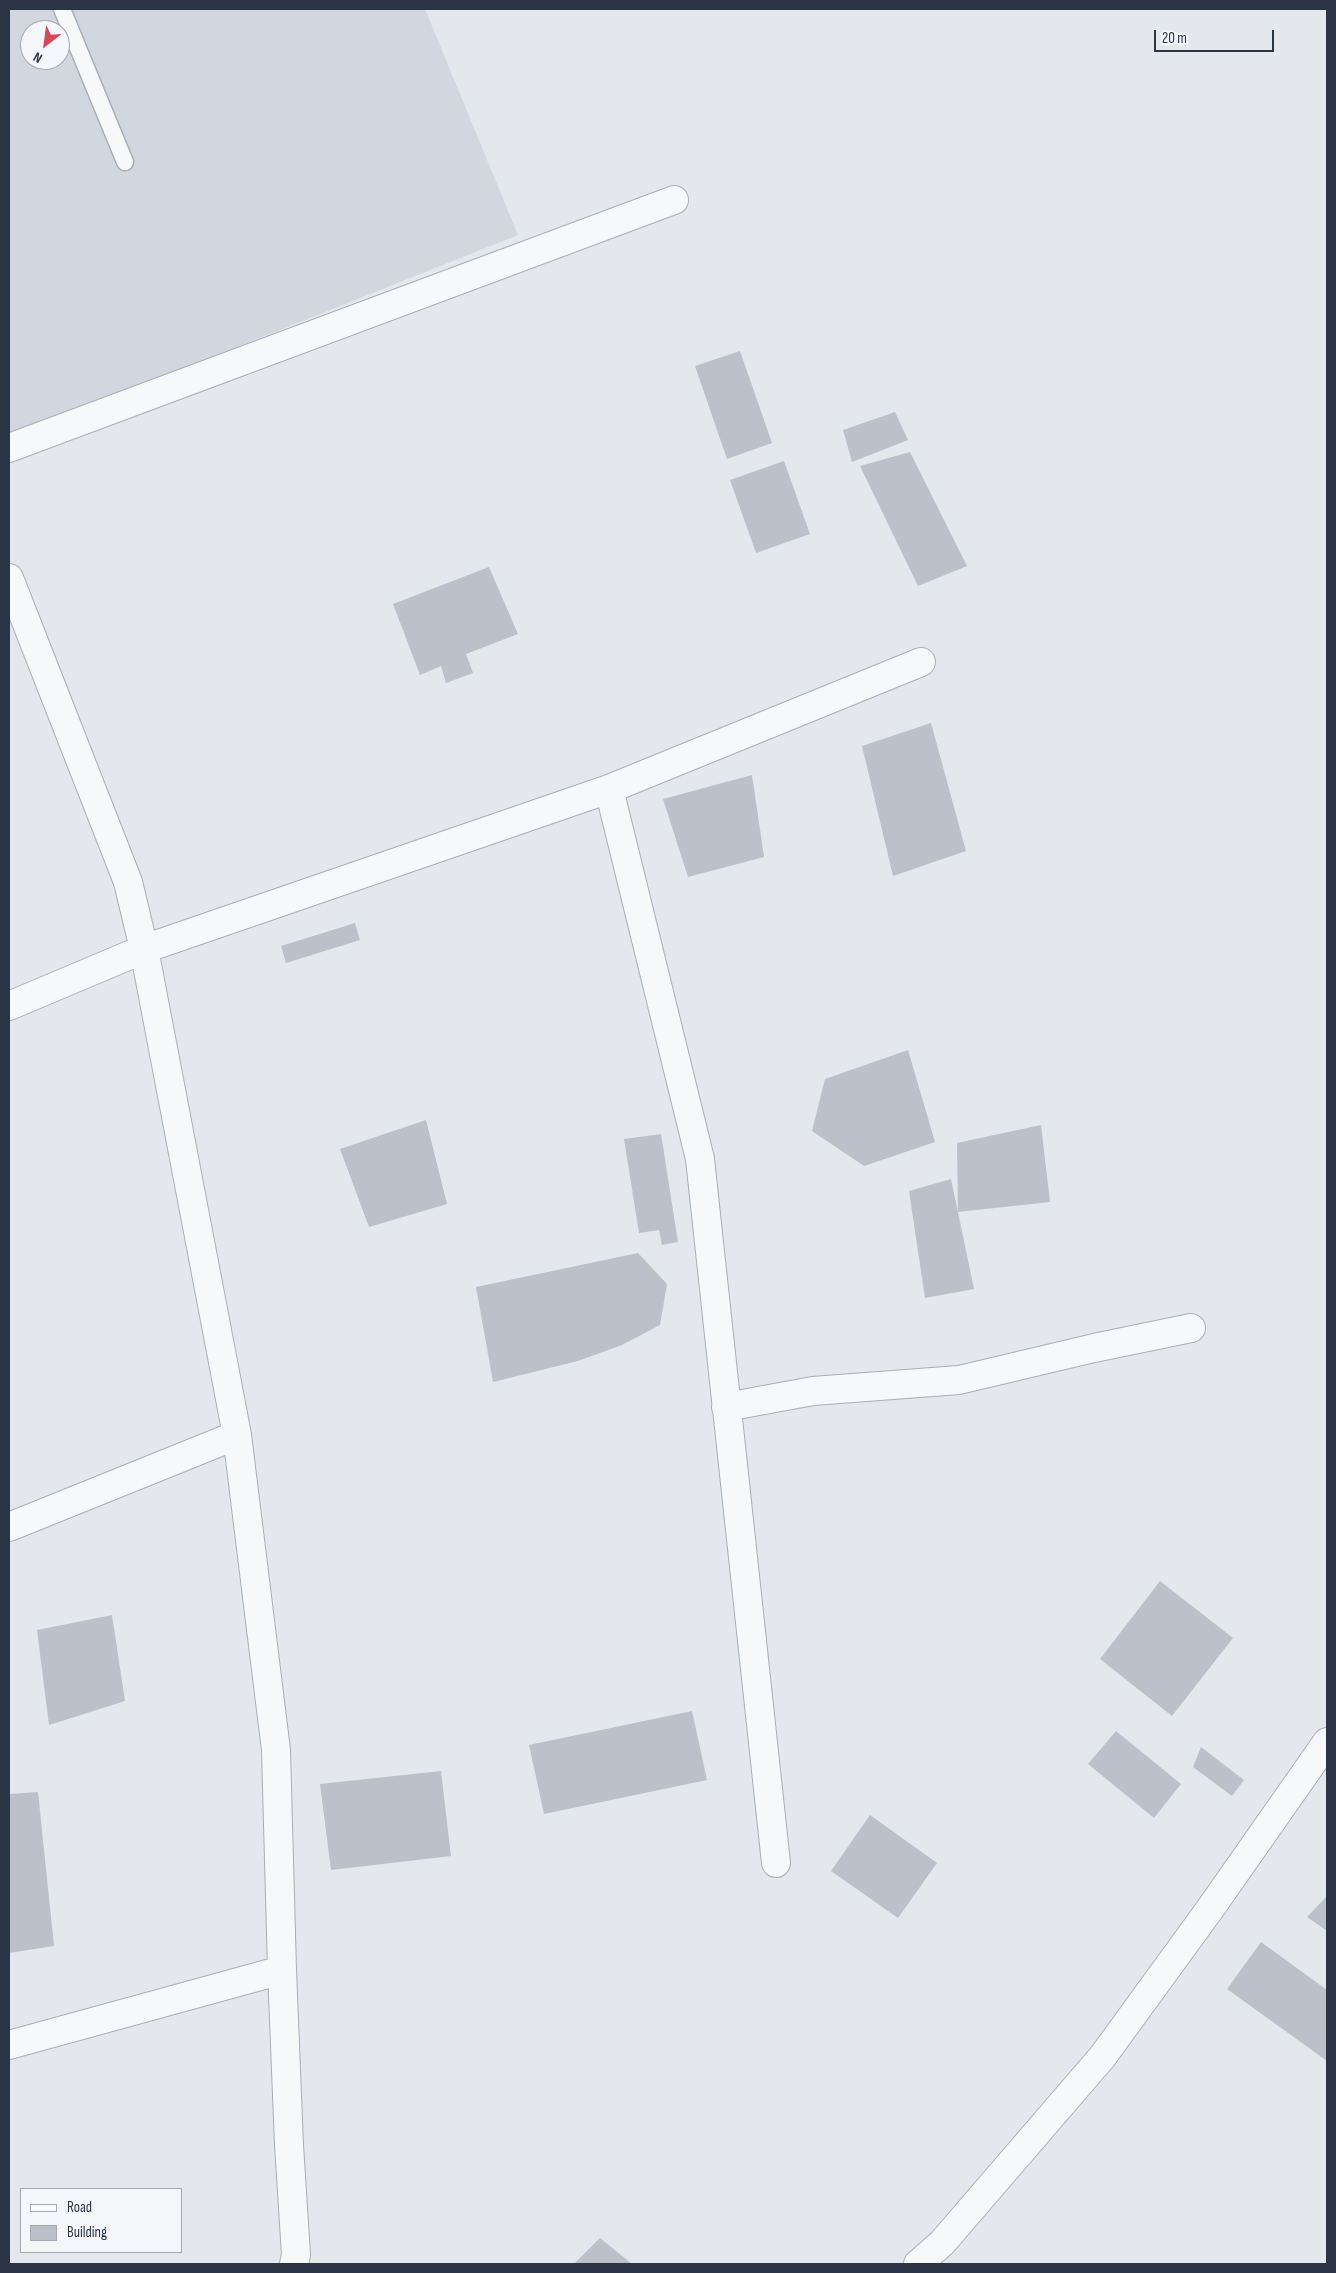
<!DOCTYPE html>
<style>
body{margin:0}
#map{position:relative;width:1336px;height:2273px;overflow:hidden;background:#e4e7ec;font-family:"Sofia Sans Condensed",sans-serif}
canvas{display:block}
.frame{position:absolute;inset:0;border:10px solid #2b3445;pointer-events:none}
.legend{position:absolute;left:20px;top:2188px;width:162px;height:65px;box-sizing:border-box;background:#f4f6f9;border:1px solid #a4a8b1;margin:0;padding:6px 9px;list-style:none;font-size:15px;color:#2b3445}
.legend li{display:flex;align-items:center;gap:10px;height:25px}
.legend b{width:25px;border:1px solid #a4a8b1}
.north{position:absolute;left:20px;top:20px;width:50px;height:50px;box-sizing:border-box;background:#f4f6f9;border:1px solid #a4a8b1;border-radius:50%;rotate:210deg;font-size:14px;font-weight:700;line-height:20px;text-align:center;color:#2b3445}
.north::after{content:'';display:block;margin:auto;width:18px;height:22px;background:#d1495b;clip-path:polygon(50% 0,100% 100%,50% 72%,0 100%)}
.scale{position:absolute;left:1154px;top:30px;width:120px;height:22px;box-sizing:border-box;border:2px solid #2b3445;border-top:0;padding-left:6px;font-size:15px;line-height:18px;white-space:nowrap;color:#2b3445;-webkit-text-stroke:4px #f4f6f9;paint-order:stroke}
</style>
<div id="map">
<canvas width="1336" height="2273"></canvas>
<div class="frame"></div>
<ul class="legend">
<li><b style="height:6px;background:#f7f8fa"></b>Road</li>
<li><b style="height:14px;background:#bbc0ca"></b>Building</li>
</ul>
<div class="north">N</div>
<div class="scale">20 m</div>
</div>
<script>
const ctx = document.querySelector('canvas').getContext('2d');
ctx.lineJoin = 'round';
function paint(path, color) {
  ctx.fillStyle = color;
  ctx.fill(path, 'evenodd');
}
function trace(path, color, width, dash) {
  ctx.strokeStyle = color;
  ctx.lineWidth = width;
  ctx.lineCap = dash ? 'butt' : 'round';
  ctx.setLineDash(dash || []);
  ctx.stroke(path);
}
paint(new Path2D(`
 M9 9H425L518 235 9 438ZM30 30H60V60H30Z`), '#d2d6de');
paint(new Path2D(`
 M740 351 772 443 727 459 695 366Z
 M895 412 908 440 852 462 843 430Z
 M910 452 967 566 918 586 860 466Z
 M784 461 810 534 756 553 730 480Z
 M489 567 518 634 466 654 473 673 446 683 441 666 420 675 393 604Z
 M931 723 966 851 893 876 862 746Z
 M752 775 764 857 688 877 663 799Z
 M355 923 360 940 286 963 281 946Z
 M908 1050 935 1142 864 1166 812 1131 825 1079Z
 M426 1120 447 1204 369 1227 340 1149Z
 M1041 1125 1050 1202 958 1212 957 1143Z
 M661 1134 678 1242 662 1245 659 1230 639 1233 624 1139Z
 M951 1179 974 1289 925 1298 909 1191Z
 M638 1253 667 1284 660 1325 622 1345 578 1361 493 1382 476 1287Z
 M1160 1581 1233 1638 1172 1716 1100 1659Z
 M112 1615 125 1701 49 1725 37 1630Z
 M692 1711 707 1780 544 1814 529 1745Z
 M1116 1731 1181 1784 1154 1818 1088 1764Z
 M1201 1747 1244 1780 1232 1796 1193 1767Z
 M441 1771 451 1856 331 1870 320 1784Z
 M38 1792 54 1946 9 1953V1794Z
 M870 1815 937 1863 898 1918 831 1871Z
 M1327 1896V1931L1307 1917Z
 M1261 1942 1327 1990V2061L1227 1989Z
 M600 2238 632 2264H574Z`), '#bbc0ca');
const service = new Path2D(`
 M62 9 125 162`);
const minor = new Path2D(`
 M9 448 674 200
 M9 578 128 882 144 949 237 1435 276 1750 282 1970 289 2145 296 2255 294 2264
 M609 789 700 1159 776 1863
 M9 1006 144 949 609 789 921 662
 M726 1407 813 1391 959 1380 1094 1348 1191 1328
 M9 1527 237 1435
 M9 2045 282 1970
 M918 2264 942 2243 1103 2056 1210 1909 1327 1742`);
trace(service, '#a9aeb7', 19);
trace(minor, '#a9aeb7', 30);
trace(service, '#f7f8fa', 16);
trace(minor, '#f7f8fa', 28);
</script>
